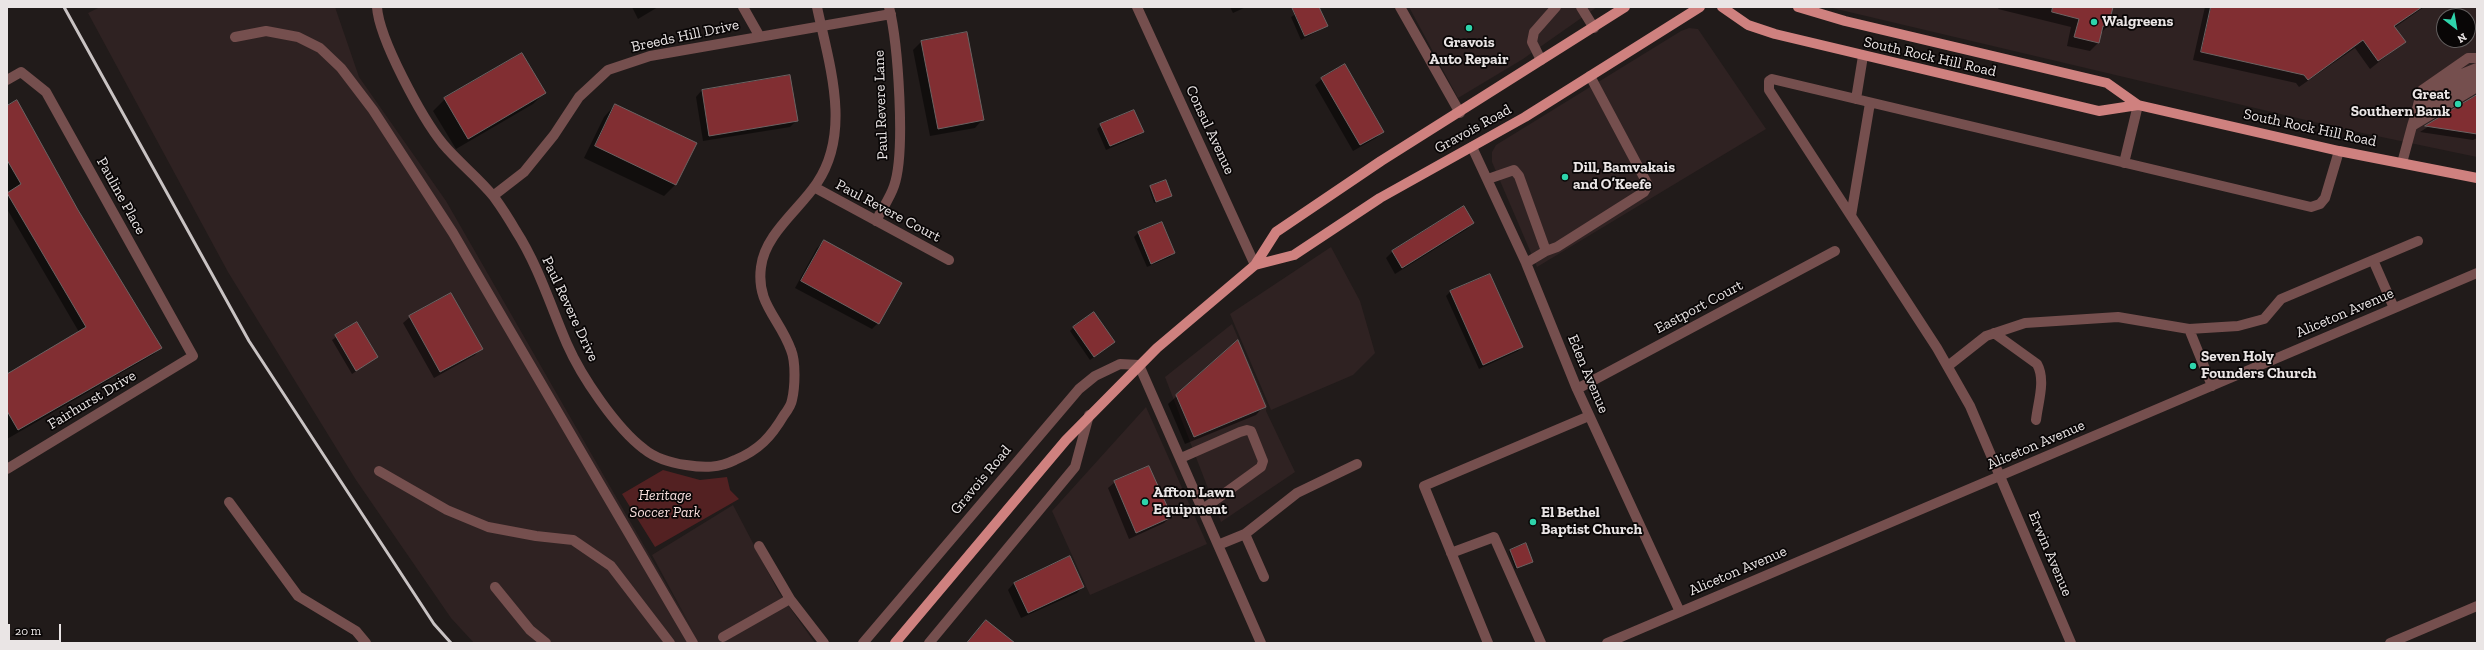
<!DOCTYPE html>
<meta charset="utf-8">
<style>
body{margin:0}
#map{position:relative;width:2484px;height:650px;overflow:hidden;background:#211b1a;font-family:"Zilla Slab",serif}
canvas{display:block}
.frame{position:absolute;inset:0;border:8px solid #eae5e5;pointer-events:none}
.north{position:absolute;left:2436px;top:8px;width:40px;height:40px;box-sizing:border-box;background:#090606;border:1px solid #635f5f;border-radius:50%;rotate:149deg;font-size:11px;font-weight:700;line-height:16px;text-align:center;color:#eae5e5}
.north::after{content:'';display:block;margin:auto;width:14px;height:18px;background:#2ed4ab;clip-path:polygon(50% 0,100% 100%,50% 72%,0 100%)}
.scale{position:absolute;left:8px;top:624px;width:53px;height:18px;box-sizing:border-box;border:2px solid #eae5e5;border-top:0;padding-left:5px;font-size:12px;line-height:14px;white-space:nowrap;color:#eae5e5;-webkit-text-stroke:3px #090606;paint-order:stroke}
</style>
<div id="map">
<canvas width="2484" height="650"></canvas>
<div class="frame"></div>
<div class="north">N</div>
<div class="scale">20 m</div>
</div>
<script>
const ctx = document.querySelector('canvas').getContext('2d');
ctx.lineJoin = 'round';
function paint(path, color) {
  ctx.fillStyle = color;
  ctx.fill(path, 'evenodd');
}
function trace(path, color, width, dash) {
  ctx.strokeStyle = color;
  ctx.lineWidth = width;
  ctx.lineCap = dash ? 'butt' : 'round';
  ctx.setLineDash(dash || []);
  ctx.stroke(path);
}
function drawText(font, color, halo, rows, align = 'center') {
  ctx.font = font + ' "Zilla Slab",serif';
  ctx.lineWidth = 3.5;
  ctx.setLineDash([]);
  ctx.textBaseline = 'middle';
  ctx.strokeStyle = halo;
  ctx.fillStyle = color;
  for (const [text, x, y, turn = 0] of rows) {
    ctx.save();
    ctx.translate(x, y);
    ctx.rotate((+turn || 0) * Math.PI / 180);
    ctx.textAlign = isNaN(turn) ? turn : align;
    if (halo) ctx.strokeText(text, 0, 0);
    ctx.fillText(text, 0, 0);
    ctx.restore();
  }
}
paint(new Path2D(`
 M100 7H335L359 77 446 201 692 629 652 555 733 505 778 591 815 643H474L451 618 356 480 228 272 88 13Z
 M1409 7H1597L1523 59 1458 98Z
 M1828 7H2477V157L2348 130ZM2444 16H2468V40H2444Z
 M1689 28 1698 29 1766 129 1537 267 1492 162V152L1496 145 1681 31Z
 M1331 247 1360 301 1375 353 1353 375 1271 410 1230 314Z
 M1232 324 1267 405 1266 411 1295 472 1221 522 1165 377Z
 M1146 407 1207 544 1090 595 1052 511Z`), '#2f2222');
paint(new Path2D(`
 M663 470 700 480 727 477 730 490 739 499 655 547 622 494Z`), '#532122');
paint(new Path2D(`
 M632 7H658L638 19Z
 M1230 7H1246L1233 13Z
 M1308 7H1318L1327 26 1301 40 1291 17Z
 M1999 7H2112L2108 26 2100 34 2098 43 2090 51 2067 46 2071 27 1998 9Z
 M2205 7H2424L2394 28 2404 42 2370 69 2355 48 2299 87 2296 83 2193 60Z
 M921 42 983 119 975 128 930 136 913 50Z
 M789 76 797 120 790 127 703 141 696 97 702 90Z
 M1322 79 1383 131 1376 138 1353 151 1315 85Z
 M544 93 533 104 456 149 433 111 445 99Z
 M2477 95V138L2473 140 2420 132Z
 M615 105 695 143 675 185 664 196 584 158 604 117Z
 M7 108 78 210 160 348 154 354 7 439V375L79 332 7 209Z
 M1101 125 1142 132 1138 136 1106 150 1097 129Z
 M1151 187 1171 195 1154 203 1149 188Z
 M1464 208 1473 223 1467 229 1395 274 1386 258 1392 252Z
 M1161 223 1174 253 1170 257 1147 267 1134 237 1138 233Z
 M824 241 878 323 872 329 795 288 817 248Z
 M1450 292 1522 347 1518 351 1479 369 1446 296Z
 M410 317 481 348 475 355 434 378 403 323Z
 M356 324 377 357 352 374 332 340Z
 M1074 327 1114 342 1090 360 1070 331Z
 M1177 396 1264 406 1256 415 1185 444 1168 404Z
 M1115 482 1170 517 1164 523 1129 539 1108 488Z
 M1510 550 1532 561 1515 569 1509 552Z
 M1014 583 1083 586 1077 593 1021 618 1008 590Z`), '#0007');
const building = new Path2D(`
 M1292 7H1319L1328 26 1305 36Z
 M2053 7H2113L2108 27 2103 26 2099 43 2074 37 2079 19 2052 12Z
 M2211 7H2422L2394 26 2406 42 2378 61 2363 40 2308 80 2304 75 2201 52Z
 M967 32 984 120 938 129 921 41Z
 M522 53 546 93 468 139 444 98Z
 M1345 64 1384 132 1360 145 1321 78Z
 M790 75 798 121 709 136 702 90Z
 M2477 95V134L2425 126Z
 M17 100 78 210 162 348 18 430 7 411V374L86 327 7 193 21 184 7 160V106Z
 M615 104 697 143 676 185 595 146Z
 M1134 110 1144 132 1110 146 1100 124Z
 M1166 180 1172 196 1156 202 1150 186Z
 M1464 206 1474 223 1402 268 1392 251Z
 M1162 222 1175 253 1151 264 1138 232Z
 M824 240 902 283 879 324 801 281Z
 M1490 274 1523 347 1483 365 1450 291Z
 M451 293 483 349 440 372 409 316Z
 M1094 312 1115 342 1094 357 1073 327Z
 M357 322 378 357 356 371 335 335Z
 M1238 340 1266 407 1194 437 1176 395Z
 M1149 466 1172 517 1136 533 1114 481Z
 M1526 543 1533 562 1517 568 1510 550Z
 M1070 556 1084 587 1028 613 1014 583Z
 M986 620 1015 643H967Z`);
paint(building, '#812e32');
trace(building, '#6c6363', 1);
trace(new Path2D(`
 M377 7C379 39 422 118 443 144 459 163 479 178 494 197 502 208 509 219 516 231 538 265 551 307 567 344 581 376 616 428 644 449 655 458 672 463 686 465 704 468 719 468 735 460 759 450 771 437 784 415 787 411 791 406 792 400 795 387 796 362 791 350 779 317 756 304 761 267 765 234 799 210 817 183 852 131 829 64 817 7
 M743 7 760 37
 M1137 7 1255 265
 M1400 7 1460 113
 M1581 7 1594 28
 M235 37 266 31 298 37 320 48 341 68 373 110 453 233 693 643
 M1541 60 1532 42 1534 32 1556 7
 M7 80 21 72 46 92 193 356 7 469
 M1856 99 1863 56
 M2419 101 2422 90 2468 58H2477
 M2416 113 2419 101 2462 74 2477 68
 M2412 126 2416 113 2477 76
 M1472 147 1526 263 1577 389 1680 612
 M2124 163 2138 105
 M2402 163 2412 126 2477 87
 M1488 179 1514 170 1519 176 1546 251
 M814 187 949 260
 M493 196 524 172 554 135 579 97 608 70 650 56 891 14
 M1851 216 1870 103
 M876 221C882 209 890 198 894 186 906 152 898 43 889 7
 M2373 260 2394 308
 M1526 263 1546 251 1557 247 1644 192 1648 185 1590 76
 M2189 329 2238 326 2264 319 2281 299 2418 241
 M1994 333 2037 364C2046 380 2038 402 2036 420
 M1948 366 1986 336 2025 323 2118 317 2189 329 2212 386
 M1577 389 1835 251
 M1181 458 1240 432 1247 430 1251 431 1263 461 1261 467 1203 509
 M379 471 447 510 488 527 536 536 573 540 611 566 670 643
 M229 502 298 596 356 631 366 643
 M1245 534 1264 577
 M1218 545 1245 534 1297 493 1357 464
 M759 546 790 599 824 643
 M1451 553 1494 537 1541 643
 M495 587 530 630 546 643
 M723 637 790 599
 M863 643 1079 389 1095 376 1120 364 1139 365 1261 643
 M929 643 1075 467 1089 415
 M1488 643 1424 486 1589 416
 M1607 643 2477 273
 M2071 643 1970 406 1937 348 1769 90V81L1772 79 2311 207 2320 204 2325 198 2339 151
 M2390 643 2477 606`), '#754f4e', 10);
trace(new Path2D(`
 M1722 7 1748 25 1775 34 2099 111 2138 105 2339 151 2477 178
 M1798 7 1845 21 2107 83 2138 105
 M1255 265 1294 255 1380 198 1525 117 1700 7
 M895 643 1066 440 1157 348 1255 265 1276 232 1381 161 1625 7`), '#cf817f', 10);
trace(new Path2D(`
 M64 7 249 341 434 624 451 643`), '#c9c3c3', 3);
for (const [x, y, r, color] of [
 [2094,22,4,"#2ed4ab"],
 [1469,28,4,"#2ed4ab"],
 [2458,104,4,"#2ed4ab"],
 [1565,177,4,"#2ed4ab"],
 [2193,366,4,"#2ed4ab"],
 [1145,502,4,"#2ed4ab"],
 [1533,522,4,"#2ed4ab"]
]) {
  const dot = new Path2D();
  dot.arc(x, y, r, 0, 2 * Math.PI);
  ctx.fillStyle = color;
  ctx.fill(dot);
  trace(dot, '#090606', 1.5);
}
drawText('bold 15px', '#eae5e5', '#090606', [
 ["Walgreens",2102,22],
 ["Gravois",1469,43,"center"],
 ["Auto Repair",1469,60,"center"],
 ["Great",2450,95,"right"],
 ["Southern Bank",2450,112,"right"],
 ["Dill, Bamvakais",1573,168],
 ["and O’Keefe",1573,185],
 ["Seven Holy",2201,357],
 ["Founders Church",2201,374],
 ["Affton Lawn",1153,493],
 ["Equipment",1153,510],
 ["El Bethel",1541,513],
 ["Baptist Church",1541,530]
], 'left');
drawText('15px', '#eae5e5', '#090606', [
 ["Breeds Hill Drive",685,36,-12],
 ["South Rock Hill Road",1930,57,13],
 ["Paul Revere Lane",881,105,-92],
 ["South Rock Hill Road",2310,128,12],
 ["Gravois Road",1473,129,-29],
 ["Consul Avenue",1210,130,65],
 ["Pauline Place",121,196,61],
 ["Paul Revere Court",888,211,28],
 ["Eastport Court",1699,307,-28],
 ["Paul Revere Drive",570,309,65],
 ["Aliceton Avenue",2345,313,-23],
 ["Eden Avenue",1588,374,67],
 ["Fairhurst Drive",92,400,-31],
 ["Aliceton Avenue",2036,445,-23],
 ["Gravois Road",981,480,-50],
 ["Erwin Avenue",2050,554,67],
 ["Aliceton Avenue",1738,571,-23]
]);
drawText('italic 15px', '#f6dcdb', '#090606', [
 ["Heritage",665,496],
 ["Soccer Park",665,513]
]);
</script>
